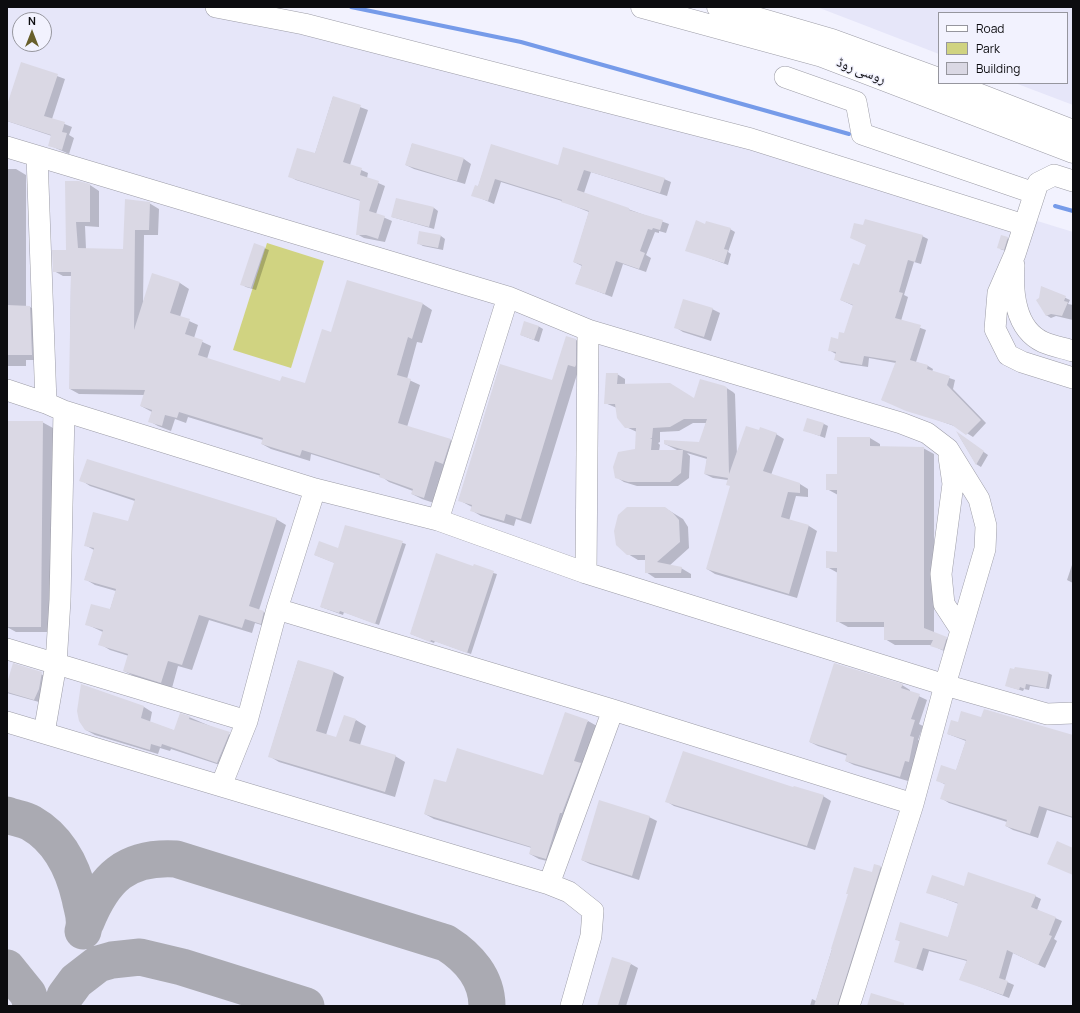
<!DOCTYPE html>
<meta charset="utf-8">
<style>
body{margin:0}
#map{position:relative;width:1080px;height:1013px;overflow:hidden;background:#f2f2fe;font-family:Manrope,sans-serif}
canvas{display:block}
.frame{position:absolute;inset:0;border:8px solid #0c0c0f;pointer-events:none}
.legend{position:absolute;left:938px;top:12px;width:130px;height:72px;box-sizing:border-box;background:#f2f2fe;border:1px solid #96969e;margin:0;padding:5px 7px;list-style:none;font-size:12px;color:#0c0c0f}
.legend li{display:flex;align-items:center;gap:8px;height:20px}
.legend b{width:20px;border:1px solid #96969e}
.north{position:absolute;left:12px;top:12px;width:40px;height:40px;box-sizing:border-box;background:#f2f2fe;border:1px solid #96969e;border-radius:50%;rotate:0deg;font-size:11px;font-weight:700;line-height:16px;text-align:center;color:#0c0c0f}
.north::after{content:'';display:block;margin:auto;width:14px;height:18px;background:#685f2b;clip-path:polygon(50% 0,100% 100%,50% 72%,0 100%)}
</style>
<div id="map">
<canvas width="1080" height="1013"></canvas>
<div class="frame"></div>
<ul class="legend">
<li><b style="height:5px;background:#fff"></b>Road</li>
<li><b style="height:11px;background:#d0d381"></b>Park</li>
<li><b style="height:11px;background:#dad8e4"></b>Building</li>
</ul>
<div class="north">N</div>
</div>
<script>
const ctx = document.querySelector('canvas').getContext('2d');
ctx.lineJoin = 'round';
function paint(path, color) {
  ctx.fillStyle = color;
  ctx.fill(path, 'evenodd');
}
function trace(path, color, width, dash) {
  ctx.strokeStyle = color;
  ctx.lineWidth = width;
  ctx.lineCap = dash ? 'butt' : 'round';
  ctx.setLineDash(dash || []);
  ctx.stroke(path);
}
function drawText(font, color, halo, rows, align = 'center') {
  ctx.font = font + ' Manrope,"Noto Naskh Arabic",sans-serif';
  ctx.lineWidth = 3;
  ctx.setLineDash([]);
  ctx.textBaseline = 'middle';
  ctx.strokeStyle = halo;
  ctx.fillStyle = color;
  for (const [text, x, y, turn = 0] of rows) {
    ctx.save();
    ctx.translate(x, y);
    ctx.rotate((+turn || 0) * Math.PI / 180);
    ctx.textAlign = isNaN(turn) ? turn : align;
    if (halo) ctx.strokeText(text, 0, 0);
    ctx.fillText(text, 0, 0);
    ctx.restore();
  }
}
paint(new Path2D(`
 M7 7H229L469 55 753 133 1073 232V1006H7ZM20 20H44V44H20Z
 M817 7H1073V105L1015 83H1067V13H939V54Z`), '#e6e6f9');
paint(new Path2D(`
 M267 243 324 261 291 368 233 350Z`), '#d0d381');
paint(new Path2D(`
 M22 63 65 79 52 119 72 127 69 135 74 138 69 154 49 145 52 136 7 121V108Z
 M333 97 368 110 350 165 368 173 367 178 385 186 376 214 392 221 385 242 364 238 357 234 361 201 296 180 289 176 315 154Z
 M412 144 464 159 471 164 465 184 414 169 406 165Z
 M492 145 558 166 664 179 671 182 667 196 591 172 584 193 669 224 666 233 659 231V233L655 232 646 255 651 258 646 272 623 264 612 297 576 283 582 266 574 262 589 212 562 201 501 182 494 204 473 195 478 187Z
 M7 169H16L26 175V307H30L40 313 42 360H26V366H7Z
 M66 182 90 185 99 191V227L85 226 86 249 124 250 126 200 149 203 159 209 158 235H144L143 303 153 275 180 283 189 289 180 317 198 325 194 338 211 346 207 359 281 382 306 385 332 333 423 304 432 310 422 343 417 342 407 379 420 385 407 427 450 440 460 445 434 503 422 499 412 494 413 491 389 482 381 476 311 454 310 461 271 449 262 444 263 440 188 417 186 423 175 419 171 431 158 426 149 421 152 412 141 406 145 395 79 394 70 389 71 276H63L54 271 67 251Z
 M434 208 438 211 434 229 392 217Z
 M706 225 730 229 735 232 728 252 731 254 728 265 687 250Z
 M441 236 445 239 443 250 423 246 418 243Z
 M922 236 928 239 921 264 914 262 904 295 908 297 901 321 926 330 916 362 928 366 933 369 932 372 955 380 953 389 986 423 973 437 957 427 882 400 896 363 869 358 868 367 841 363 835 359 836 354 829 350 845 334 854 306 841 300 860 266 867 245 856 240Z
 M1007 238 1009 240 1006 251 1000 249Z
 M264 248 269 250 256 290 246 287 241 284Z
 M1042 287 1070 300 1068 304 1073 305V320L1056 316 1051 318 1046 315 1040 298Z
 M712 309 720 313 711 341 683 332 675 327Z
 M538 326 543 329 539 342 521 335Z
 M576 340 586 345 531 524 516 519 514 526 481 516 471 510 472 507 459 500 552 381Z
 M617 374 625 379V385L695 399 725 387 733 392 735 394 737 456 760 431 776 434 784 439 771 475 800 484 808 489V497L796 496 789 521 809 526 817 531 797 598 715 574 707 569 731 486 728 480 713 478 705 474 707 459 687 453 690 456 689 478 678 486H637L624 482 616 477 636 450 637 432 626 427 617 408 605 403ZM693 423H706L700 443 665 444 679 451H659L660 445 658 443 660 442V432L679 431Z
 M7 422H42L53 428 52 632H16L7 627Z
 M824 424 828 426 825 438 804 430Z
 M958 434 988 455 981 467 976 464Z
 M870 438 880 444V448H923L934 454V633L956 643 953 655 931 645H895L885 639V627H848L837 621 838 573 827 567 838 553V495L827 489Z
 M81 480 276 519 286 525 259 610 274 617 271 628 255 623 252 633 209 620 192 670 178 666 172 688 134 676 124 671 129 656 110 650 100 644 103 632 86 624 110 610 116 591 95 585 85 579 94 550 85 545 129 522 135 501 90 486Z
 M665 508 683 519 688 527 689 548 669 566 681 568 691 574V578H655L646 572V560H638L628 554Z
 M346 526 406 544 379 625 344 612 343 615 321 607 335 563 315 555 339 549Z
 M1072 565H1073V583L1067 580Z
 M474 568 497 574 471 654 435 641 434 643 411 634Z
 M298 661 334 672 344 677 326 735 337 739 356 720 366 726 360 745 395 756 405 762 395 797 279 762 269 756Z
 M14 665 46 676 39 702 7 693V680L9 681Z
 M1048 673 1052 675 1049 689 1030 686 1029 690 1024 689 1023 691 1010 687Z
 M902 685 910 690V692L927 700 919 724 923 726 918 740 922 742 908 781 854 765 846 761 848 756 818 746 810 742Z
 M144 707 152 712 150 722 175 731 189 717 238 738 226 767 171 749 170 751 160 748 158 754 95 735 86 730Z
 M588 721 597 726 555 863 539 859 530 854 532 848 434 819 425 814 447 784 543 776Z
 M958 723 1073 737V818L1047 810 1038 838 1013 830 1006 826 1007 822 949 803 941 798 946 785 937 780 956 771 966 741 948 734Z
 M823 796 831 801 815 850 674 806 666 801Z
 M649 817 657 821 639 880 590 864 582 860Z
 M880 867 888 871 845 1006H810L812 999 816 1001 849 894Z
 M965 887 1035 896 1041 899 1037 910 1062 921 1054 939 1057 941 1045 968 1013 953 1005 981 1014 985 1009 998 960 979 967 961 929 951 923 971 895 961 901 942 896 939 948 938 959 904 927 892Z
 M631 964 638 968 626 1006H599Z`), '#0003');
trace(new Path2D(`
 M351 7 521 42 849 134
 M1055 206 1073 211`), '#769be9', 4);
trace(new Path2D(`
 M7 815C14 818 24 819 31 823 59 839 73 868 80 898 82 910 87 919 83 931
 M86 922C104 878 126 856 176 859L446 943C468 957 487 978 487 1006
 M7 968 28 994 32 1006
 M65 996 76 981 98 964 112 960 140 957 182 967 306 1006`), '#aaaab2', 37);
paint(new Path2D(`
 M21 62 58 74 44 116 65 122 62 132 67 133 62 150 48 146 51 135 7 121V105Z
 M333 96 361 105 343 162 362 168 360 175 379 181 369 211 385 216 378 239 366 235H356L360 200 288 177 297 148 315 153Z
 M412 143 464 158 457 181 405 165Z
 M491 144 558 165 563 147 665 178 660 193 584 170 577 190 629 208V210L663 220 660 230 653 228 652 230 648 229 640 251 645 253 639 269 616 261 605 294 575 284 582 265 573 262 589 211 561 202 562 200 495 179 488 201 471 196 475 185 478 186Z
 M65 181H79L90 184V222H76L78 248 123 249 125 199 150 202 149 230H135L134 330 152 273 180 282 170 313 190 319 185 334 203 340 198 355 280 381 282 376 305 383 322 329 331 332 347 280 423 303 412 339 408 337 397 375 411 379 398 423 451 439 443 464 435 461 424 498 411 494 413 489 379 477 380 474 302 450 300 456 261 444 263 438 179 412 177 418 165 415 162 426 148 422 152 410 140 406 145 390 69 389 71 272H53L52 250H66Z
 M396 198 434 207 429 227 391 217Z
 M865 219 923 235 915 262 908 260 899 292 903 293 895 318 921 325 910 360 928 365 927 369 950 376 947 385 981 420 966 435 952 425 906 411 881 400 896 361 864 356 862 365 834 360 836 352 828 351 831 337 838 339 839 332 844 333 853 305 840 300 853 263 859 265 866 245 850 238 854 223 863 225Z
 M696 220 705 224 706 221 731 228 724 249 728 250 724 263 685 251Z
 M419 231 441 235 438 248 417 244Z
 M1001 235 1008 237 1004 250 997 248Z
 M254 243 265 247 251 288 240 285Z
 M1041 286 1066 296 1064 301 1068 302 1062 316 1051 314 1046 316 1036 300 1039 298Z
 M683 299 713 308 704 337 674 328Z
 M7 305 30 306 32 355H7Z
 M524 321 539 326 534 340 520 335Z
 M566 336 576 339V365L575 367 568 365 521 519 506 514 504 521 470 511 472 505 458 501 500 364 552 380Z
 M606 373H618L617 384 670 383 694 398 700 379 725 386 727 388 729 474 746 426 759 430 760 427 777 433 763 471 800 483V493L788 492 781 517 809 525 789 594 706 569 730 486 726 485 728 478 704 474 707 457 664 444V440L699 442 707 419H684L670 427 653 428 652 438 650 439H652L651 450H683L681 473 670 482H628L615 478 613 467 618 452 635 449 636 428H625L617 418 615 404H604Z
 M807 418 824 423 820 436 803 431Z
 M7 421H43L41 627H7Z
 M956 431 984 451 976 465Z
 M837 437H870V446L924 447V628L947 637 943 650 930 646 933 640H884V622H836L837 568H826V551L837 552V490H826V474H837Z
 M87 459 277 518 249 606 264 611 261 624 245 619 242 628 199 615 182 665 168 661 161 683 123 671 128 654 98 645 103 630 85 625 91 604 110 609 116 589 84 580 94 548 84 546 93 512 128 521 135 499 79 481Z
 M627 507H665L673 513 679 520 680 542 657 562 682 567 681 573H645V555H627L616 545 614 531 618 515Z
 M345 525 403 541 375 624 340 611 339 613 320 607 334 563 314 555 319 541 338 548Z
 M436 553 473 566 474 564 494 571 467 653 431 640 430 642 410 634Z
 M298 660 334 671 316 731 336 737 344 715 356 719 349 741 396 755 385 792 268 757Z
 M13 663 42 672 39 689 34 700 7 692V683Z
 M834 663 903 684 901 688 920 694 911 719 915 720 910 736 914 737 909 762 905 761 900 777 845 761 847 754 809 742Z
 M1015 667 1049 672 1046 688 1026 684 1025 689 1020 687 1019 690 1005 686 1010 668 1014 669Z
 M81 684 144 706 141 718 174 730 180 713 190 716 189 719 230 732 217 763 162 744 161 747 151 744 150 750 85 730 79 721 77 711Z
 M984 709 1073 735V817L1039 806 1030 834 1005 826 1007 820 940 799 945 784 936 781 941 765 956 770 966 740 947 734 951 720 958 722 961 711 981 717Z
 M565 712 588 720 574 761 581 763 562 813H560L546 859 529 854 531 847 424 814 434 779 446 782 457 748 543 775Z
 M683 751 793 787 794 786 824 795 807 846 665 802Z
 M599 800 650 816 632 876 581 860Z
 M1057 841 1073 848V875L1047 864Z
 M874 864 881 866 837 1006H814L832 949H831L848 894H846L854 867 872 872Z
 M968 872 1036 895 1031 907 1056 917 1049 935 1052 936 1038 965 1007 950 999 978 1008 981 1003 995 959 980 967 960 923 948 916 969 894 962 900 941 895 940 900 922 948 937 958 903 926 893 932 875 964 886Z
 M612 957 631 963 618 1006H597Z
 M871 993 904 1003V1006H867Z`), '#dad8e4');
const minor = new Path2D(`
 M216 7 304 24 751 139 1024 225
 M785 77 856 102 862 134 1034 193
 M7 147 508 297 588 330 901 423 927 433 948 449 979 499 986 526 985 549 945 685 913 804 849 1006
 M37 156 46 403
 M1073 181 1054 175 1038 183 1015 254 998 293 995 329 1008 355 1022 362 1073 378
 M1014 265C1012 292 1015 329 1043 342 1052 346 1063 348 1073 351
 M7 390 46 403 64 411 315 489 438 520 586 573 945 685 1047 714 1073 713
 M949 457 953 484 941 574 944 604 961 630
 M438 520 508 297
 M586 573 588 330
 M277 609 613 710 913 804
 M7 649 247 721
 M7 722 549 884 569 892 593 911 591 936 571 1006
 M44 733 56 664 60 600 64 411
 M221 786 247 721 277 609 315 489
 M549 884 613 710`);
const major = new Path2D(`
 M642 7 822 56 1073 152
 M718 7 832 40 939 79
 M949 83 1073 131`);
trace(minor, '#9d9da7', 22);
trace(major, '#9d9da7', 23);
trace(minor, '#fff', 21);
trace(major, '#fff', 22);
drawText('14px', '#0c0c0f', '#f2f2fe', [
 ["روسی روڈ",861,71,21]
]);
</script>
